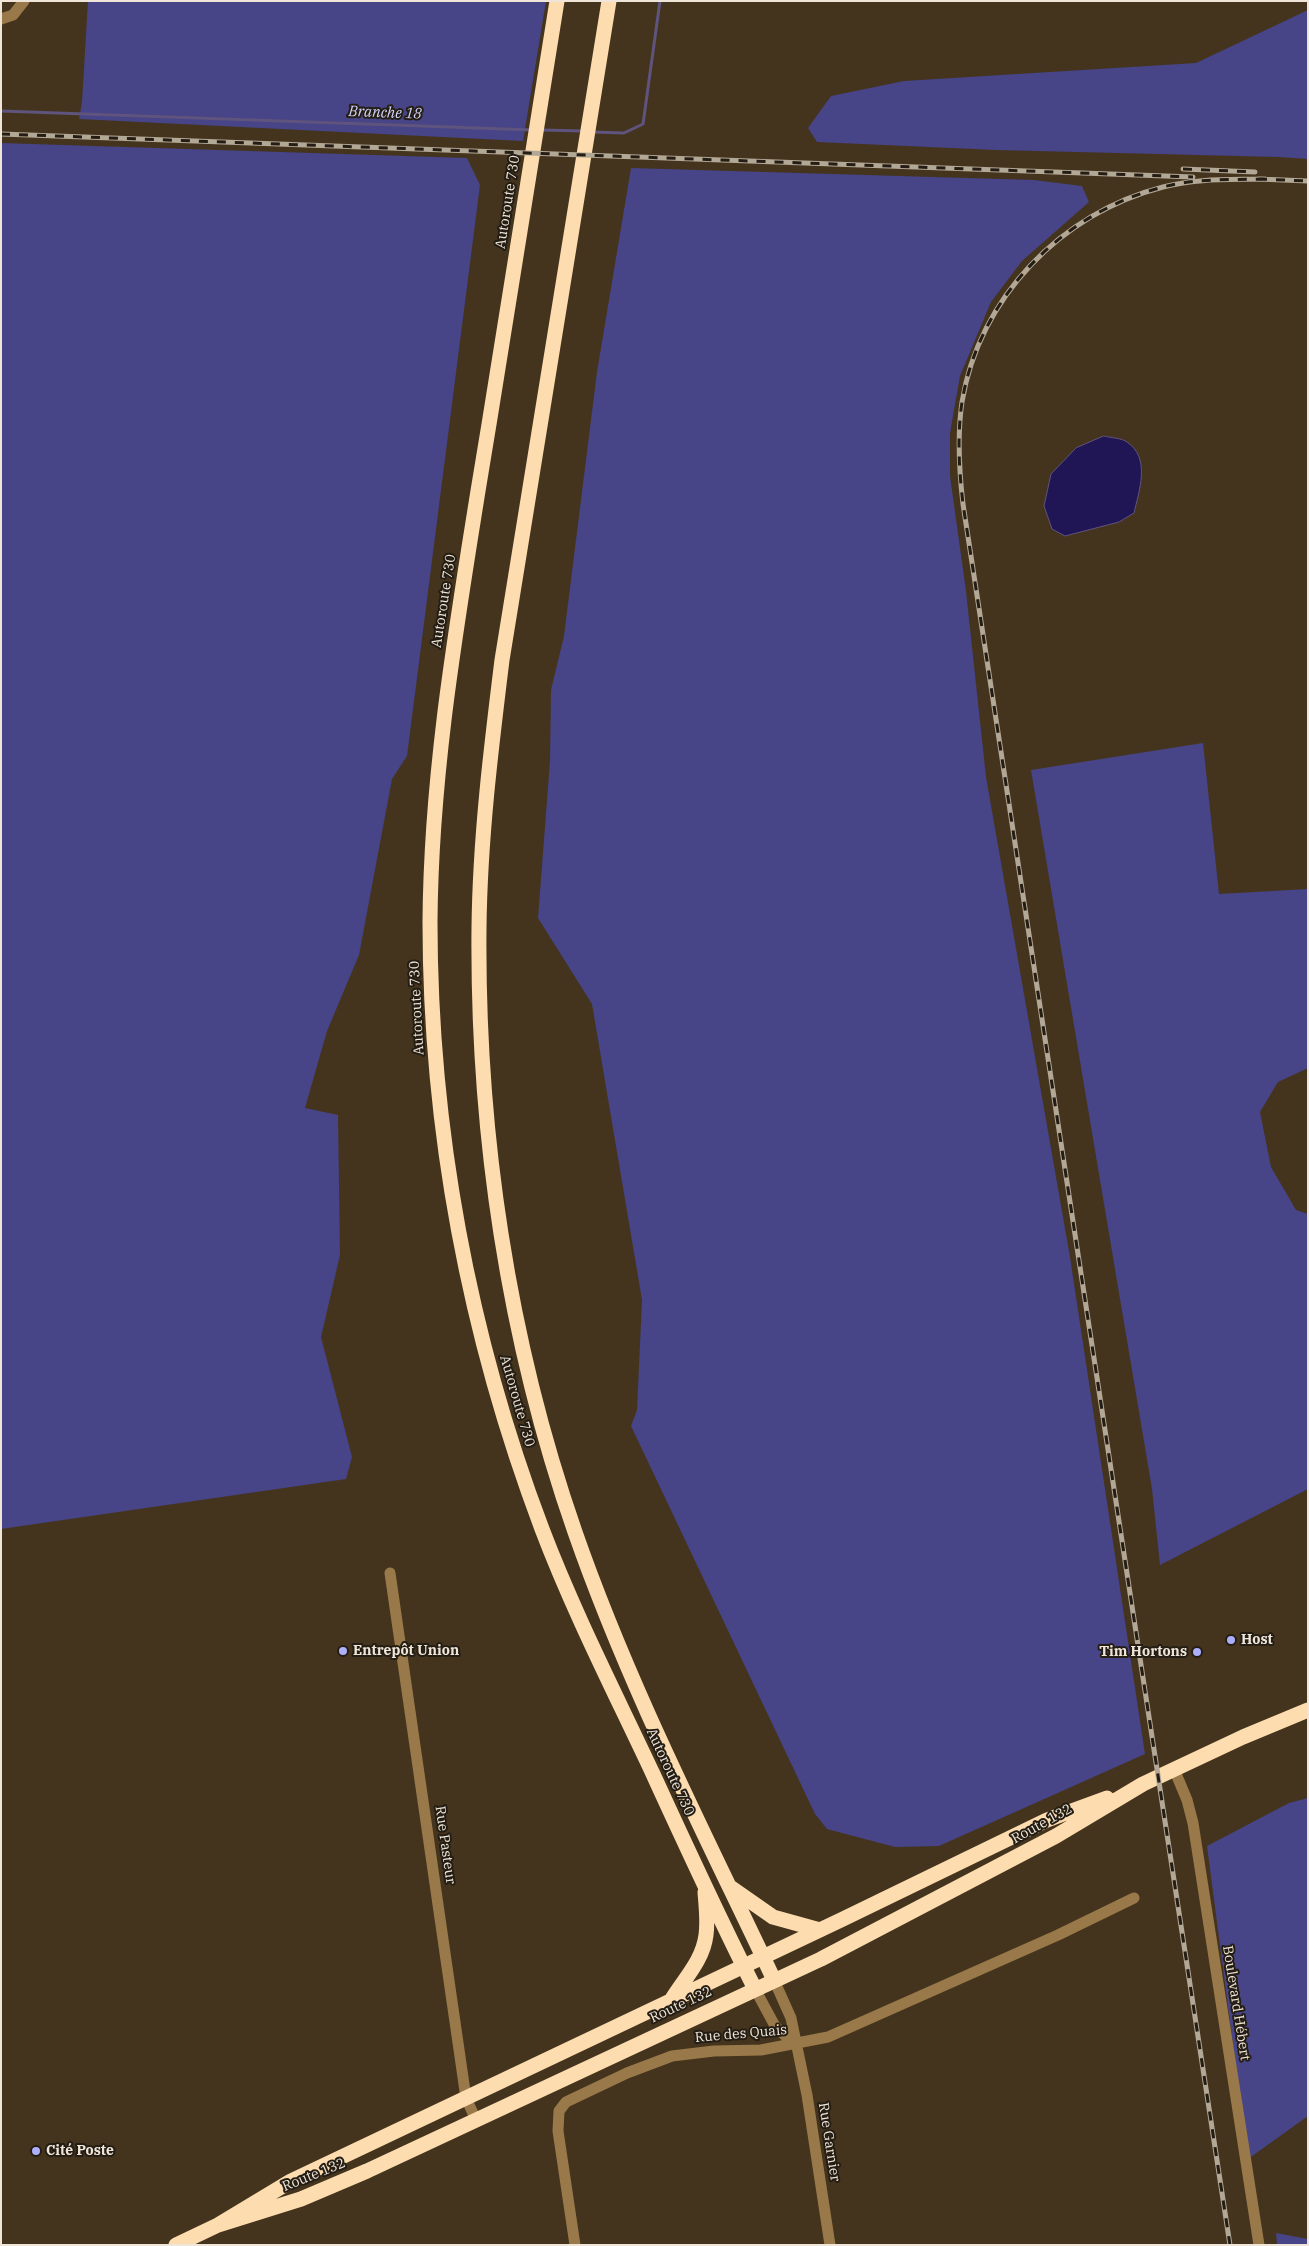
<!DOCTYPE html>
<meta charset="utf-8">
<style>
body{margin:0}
#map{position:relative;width:1309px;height:2246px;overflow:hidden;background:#44341d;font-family:"IBM Plex Serif",serif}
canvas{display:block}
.frame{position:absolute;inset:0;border:2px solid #efe5d8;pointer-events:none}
</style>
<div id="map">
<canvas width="1309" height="2246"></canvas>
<div class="frame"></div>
</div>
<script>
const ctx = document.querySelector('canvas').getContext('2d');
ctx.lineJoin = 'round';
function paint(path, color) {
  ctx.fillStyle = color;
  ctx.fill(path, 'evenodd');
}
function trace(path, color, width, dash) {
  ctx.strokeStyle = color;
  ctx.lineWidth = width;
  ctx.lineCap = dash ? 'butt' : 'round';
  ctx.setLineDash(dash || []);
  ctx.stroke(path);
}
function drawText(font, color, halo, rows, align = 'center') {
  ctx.font = font + ' "IBM Plex Serif",serif';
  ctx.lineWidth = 4;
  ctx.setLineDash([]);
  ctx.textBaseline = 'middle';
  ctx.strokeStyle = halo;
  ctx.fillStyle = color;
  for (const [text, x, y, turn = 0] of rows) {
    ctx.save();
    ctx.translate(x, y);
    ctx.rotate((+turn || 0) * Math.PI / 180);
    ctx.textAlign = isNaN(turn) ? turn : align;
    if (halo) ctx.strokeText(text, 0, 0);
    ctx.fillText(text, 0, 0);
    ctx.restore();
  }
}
paint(new Path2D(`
 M88 1H546L523 141 79 119 82 102Z
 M1308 10V159L1279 157 996 150 817 142 808 128 831 96 904 81 1196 63Z
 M1 143 467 158 480 185 407 756 392 779 359 955 327 1031 305 1108 338 1115 340 1255 321 1337 352 1457 346 1479 1 1529Z
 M631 168 1034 180 1082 186 1089 202 1022 261 991 302 960 376 950 433V476L966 591 986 777 1070 1257 1145 1754 939 1846 895 1847 827 1829 815 1814 631 1426 637 1410 642 1300 592 1004 538 918 550 761 551 690 564 636 597 372Z
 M1203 743 1219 894 1308 889V1068L1278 1082 1260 1112 1271 1167 1296 1210 1308 1214V1489L1160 1565 1152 1489 1031 770Z
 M1308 1798V2116L1248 2159 1207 1846 1289 1803Z
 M1276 2233 1308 2239V2245H1277Z`), '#474487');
const water = new Path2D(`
 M1104 436C1111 438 1122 438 1127 442 1151 458 1139 491 1134 513L1119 522 1065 536 1052 529 1044 506 1051 474 1076 448Z`);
paint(water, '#201656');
trace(water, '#5e547d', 1);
trace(new Path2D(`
 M1 111 533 130
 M542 130 583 131
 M592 132 624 133 643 124 660 1`), '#5e547d', 3);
trace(new Path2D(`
 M1 19 13 15 24 1
 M390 1573 466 2098 476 2120
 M1174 1769 1187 1800 1193 1823 1259 2245
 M774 1980 791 2018 807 2095 830 2245
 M755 1989 775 2026 795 2045
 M575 2245 558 2131 559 2111 566 2102 627 2073 672 2056 714 2051 761 2050 828 2037 1058 1935 1134 1898`), '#997949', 11);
trace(new Path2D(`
 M557 1C531 165 505 328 478 491 455 635 431 776 430 922 430 1129 469 1336 542 1529 574 1613 615 1693 653 1774 686 1846 719 1918 755 1989
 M609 1 502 660C491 749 480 838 479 928 477 1132 508 1340 575 1532 629 1687 704 1832 774 1980
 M730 1887 773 1917 820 1930
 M672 1999C685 1978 703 1960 706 1935 708 1921 706 1906 705 1892
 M218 2225 301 2199 367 2171 821 1959 1056 1836 1143 1784 1243 1737 1308 1710
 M176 2245 218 2225 291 2181 843 1919 1047 1820 1107 1798`), '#fdddb0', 15);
const rail = new Path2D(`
 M1 134 1193 177
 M1183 169 1255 172
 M1258 179 1308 181
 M1230 2245 963 504C959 470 957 436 962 402 979 298 1061 213 1163 187 1196 178 1231 180 1265 179`);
trace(rail, '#b3a796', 5);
trace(rail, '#241d13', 3, [9]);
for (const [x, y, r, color] of [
 [1231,1640,5,"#adaffb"],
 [343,1651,5,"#adaffb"],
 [1197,1652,5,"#adaffb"],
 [36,2151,5,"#adaffb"]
]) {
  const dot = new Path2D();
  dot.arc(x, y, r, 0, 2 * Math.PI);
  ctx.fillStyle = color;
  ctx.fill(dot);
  trace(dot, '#241d13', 2);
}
drawText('14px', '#efe5d8', '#241d13', [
 ["Autoroute 730",508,202,-81],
 ["Autoroute 730",444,601,-81],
 ["Autoroute 730",417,1008,-93],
 ["Autoroute 730",517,1401,74],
 ["Autoroute 730",670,1772,65],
 ["Route 132",1042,1824,-29],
 ["Rue Pasteur",445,1845,82],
 ["Boulevard Hébert",1236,2003,81],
 ["Route 132",681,2005,-25],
 ["Rue des Quais",741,2034,-5],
 ["Rue Garnier",829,2142,81],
 ["Route 132",314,2175,-22]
]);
drawText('bold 14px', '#efe5d8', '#241d13', [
 ["Host",1241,1640],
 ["Entrepôt Union",353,1651],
 ["Tim Hortons",1187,1652,"right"],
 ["Cité Poste",46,2151]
], 'left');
drawText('italic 15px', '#d3d5fe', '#241d13', [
 ["Branche 18",385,113,2]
]);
</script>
